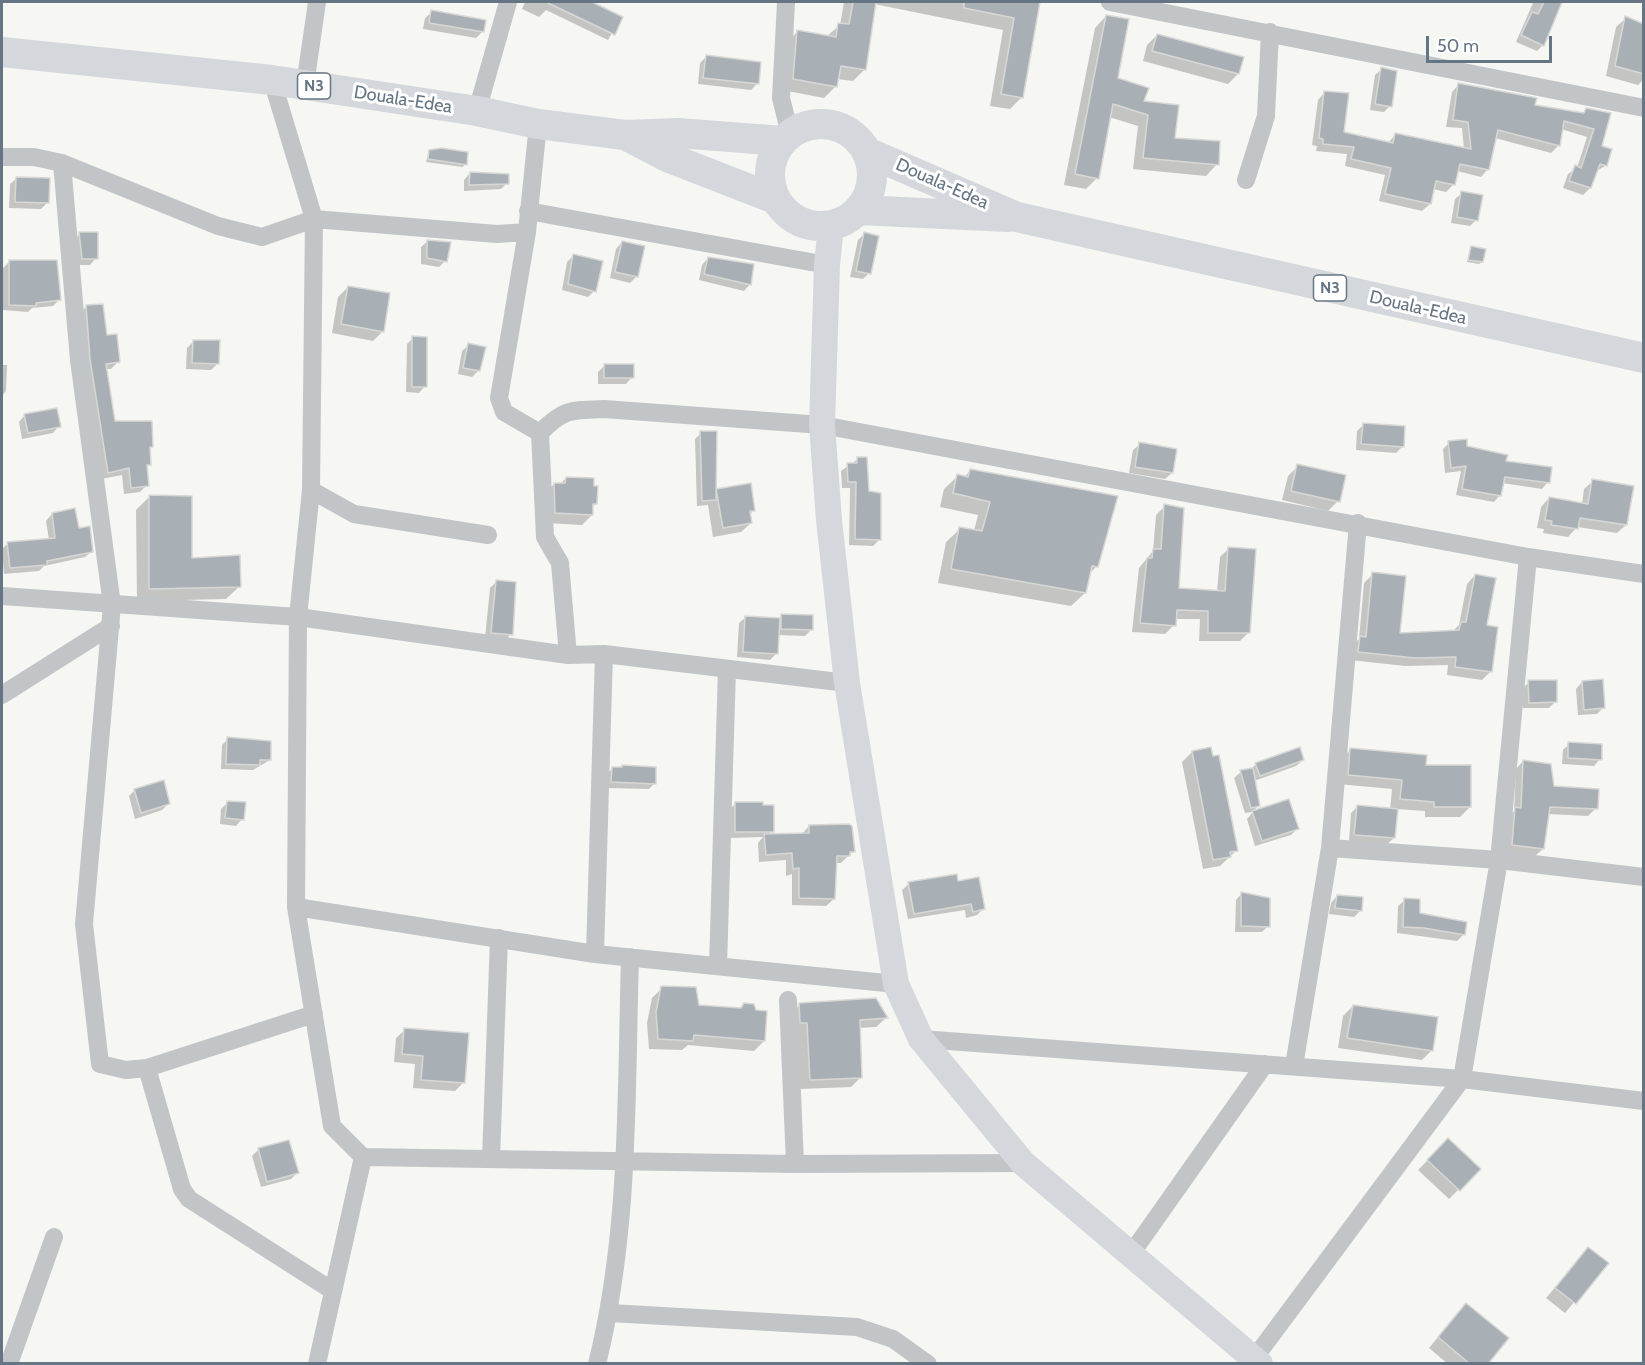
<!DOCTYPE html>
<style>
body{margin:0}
#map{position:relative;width:1645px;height:1365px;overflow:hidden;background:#f6f6f3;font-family:Cabin,sans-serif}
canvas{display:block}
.frame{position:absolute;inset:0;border:3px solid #667583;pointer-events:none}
.scale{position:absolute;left:1426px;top:36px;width:126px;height:27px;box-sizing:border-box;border:3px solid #667583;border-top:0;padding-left:8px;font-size:18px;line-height:21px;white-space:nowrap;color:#667583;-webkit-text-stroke:4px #fff;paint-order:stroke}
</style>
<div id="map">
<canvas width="1645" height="1365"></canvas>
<div class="frame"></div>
<div class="scale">50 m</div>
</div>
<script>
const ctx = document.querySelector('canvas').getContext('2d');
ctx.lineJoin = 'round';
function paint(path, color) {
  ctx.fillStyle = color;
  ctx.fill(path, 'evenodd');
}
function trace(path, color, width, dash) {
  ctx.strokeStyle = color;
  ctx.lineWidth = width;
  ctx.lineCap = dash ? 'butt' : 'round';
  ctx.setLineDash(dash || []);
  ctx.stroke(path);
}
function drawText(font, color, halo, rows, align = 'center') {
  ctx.font = font + ' Cabin,sans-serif';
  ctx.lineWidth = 6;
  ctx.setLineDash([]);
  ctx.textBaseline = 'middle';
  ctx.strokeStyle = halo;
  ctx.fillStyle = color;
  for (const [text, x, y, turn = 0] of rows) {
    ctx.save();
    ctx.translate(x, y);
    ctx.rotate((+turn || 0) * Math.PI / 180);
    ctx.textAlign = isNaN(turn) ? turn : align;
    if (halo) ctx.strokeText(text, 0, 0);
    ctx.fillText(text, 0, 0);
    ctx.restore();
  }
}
paint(new Path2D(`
 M525 2H589L621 17 608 40 546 10 539 17 522 9Z
 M844 2H1038L1022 97 1010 109 990 106 1003 30 874 4 865 69 853 81 837 79 836 86 824 98 782 90 786 43 797 32 826 37 840 25Z
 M1529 2H1561L1543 45 1537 51 1516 42 1533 3Z
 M432 12 482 32 476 38 423 29 425 18Z
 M1106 16 1116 79 1142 103 1173 139 1217 164 1206 176 1133 169 1138 126 1109 117 1097 178 1086 189 1064 185 1095 28Z
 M1626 18 1644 26V79L1638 85 1606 76 1616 27Z
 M1157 35 1242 58 1238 74 1228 84 1143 61 1147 45Z
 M706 57 757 84 751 90 698 84 700 63Z
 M1382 69 1390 106 1384 112 1370 110 1375 75Z
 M1459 84 1533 106 1582 114 1586 110 1609 114 1600 147 1611 150 1605 166 1595 172 1590 188 1583 195 1563 188 1568 174 1577 168 1587 137 1561 129 1558 146 1551 153 1495 138 1488 169 1481 177 1457 171 1453 185 1446 192 1433 189 1430 204 1422 211 1379 201 1385 175 1345 166 1347 154 1316 151 1317 146 1312 145 1318 100 1325 92 1343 133 1388 143 1396 134 1464 149 1462 128 1446 127 1452 92Z
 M429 151 465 164 463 167 426 162Z
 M470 173 507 183 501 189 464 191V180Z
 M17 178 47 203 41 209 9 208 10 184Z
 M1462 193 1476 220 1470 226 1451 223 1455 199Z
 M80 234 96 258 90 265H76L74 240Z
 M864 234 869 273 863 279 850 277 858 240Z
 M428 241 445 261 439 267 421 264V247Z
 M622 242 637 276 630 283 610 278 616 249Z
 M1471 248 1482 262 1479 264 1467 262Z
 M574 255 594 291 588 297 562 290 567 262Z
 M708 258 750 284 744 291 699 280 702 265Z
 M10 261 60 299 53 306 32 308 28 312 3 310V268Z
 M348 287 383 331 373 341 332 333 338 297Z
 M86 307 119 361 111 369H106L114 423 152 447 149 449V464L146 467 147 485 140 492 124 494 122 475 101 479 79 314Z
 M413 338 425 386 419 393 406 392 407 344Z
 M194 341 218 363 211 370 186 369 187 348Z
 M469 345 479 370 472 377 458 374 462 351Z
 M2 365H7L6 391 2 396Z
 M604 366 632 377 626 384H598V372Z
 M25 415 59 426 53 433 22 439 19 422Z
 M1363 425 1402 447 1396 453 1356 450 1357 431Z
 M701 433 715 493 717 491 754 510 749 515 751 523 741 532 713 537 708 505 697 506 695 439Z
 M1449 443 1505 462 1548 482 1542 489 1502 483 1500 495 1494 502 1456 495 1461 471 1445 473 1443 449Z
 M1140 444 1172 473 1165 479 1129 473 1133 450Z
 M858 459 880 539 873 546 849 545 850 488H842L841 471Z
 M1298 466 1338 501 1328 511 1282 500 1288 476Z
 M970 471 1097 566 1089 574 1085 593 1071 606 938 583 946 542 960 529 974 531 978 515 940 507 944 489 958 476 964 477Z
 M566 478 596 503 592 508V515L582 525 546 523 544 494 554 484H560Z
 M1593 481 1626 525 1617 533 1577 527 1568 537 1543 533 1544 529 1537 528 1541 507 1549 498 1582 504 1584 489Z
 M149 497 190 559 240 586 226 599 137 601 136 510Z
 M1165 506 1178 589 1217 592 1220 557 1229 548 1249 632 1240 641H1199L1200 619H1175L1174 625 1165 634 1132 632 1139 568 1153 551 1156 515Z
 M52 514 78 530 92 551 85 557 44 566 39 571 4 574 2 549 8 543 49 540 46 521Z
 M1373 574 1399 634 1452 632 1459 625 1467 584 1475 575 1491 671 1482 680 1447 675 1448 665 1405 666 1350 660 1352 646 1359 639 1364 583Z
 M496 582 511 634 505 640 485 638 490 588Z
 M782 616 812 629 805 636 778 635 777 653 770 660 737 657 739 623 746 617 778 620Z
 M1529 682 1555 702 1549 708H1523V688Z
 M1582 682 1603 708 1597 714 1578 715 1576 689Z
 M228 739 270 760 253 770 221 769 222 745Z
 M1569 744 1600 759 1594 766 1562 764 1563 750Z
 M1350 750 1425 766 1470 807 1460 817H1425V811L1396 809 1394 838 1387 844 1349 841 1351 813 1357 807 1390 810 1392 789 1338 784 1341 760Z
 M1192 752 1236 851 1220 866 1203 869 1182 762Z
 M1303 760 1296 766 1254 781 1259 805 1252 812 1245 813 1234 778 1241 772 1250 770 1256 764Z
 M1523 761 1552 788 1596 808 1588 816 1548 814 1543 849 1535 856 1505 852 1508 817 1514 811 1516 769Z
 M622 766 655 783 649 789 606 788V775L612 769Z
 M135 790 168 804 162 810 135 819 129 796Z
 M228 802 242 819 236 826 220 824 221 809Z
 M735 804 772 831 768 835 802 834 809 826 853 851 841 863H836L834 899 826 906 792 905V874L786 876V860L759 862 758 843 763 837 729 838V810Z
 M1253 812 1297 829 1291 835 1255 846 1247 819Z
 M957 883 984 908 977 915 966 918 965 910 908 919 902 890 909 884Z
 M1242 893 1268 926 1262 932H1235L1236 900Z
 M1337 896 1360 911 1354 917 1329 914 1331 903Z
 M1405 900 1418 914 1464 934 1457 941 1397 933 1398 906Z
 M662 988 698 1007 740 1009 764 1041 754 1051 688 1045 682 1050 649 1049 647 1023 652 998Z
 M800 1005 886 1018 876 1027 859 1028 861 1077 851 1087 800 1089 790 1014Z
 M1353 1006 1432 1050 1422 1060 1338 1048 1343 1016Z
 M405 1030 463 1083 455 1091 413 1088 415 1064 394 1062 396 1038Z
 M1448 1140 1479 1169 1449 1199 1418 1170Z
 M288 1142 297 1173 291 1179 261 1187 252 1156 258 1150Z
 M1588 1249 1606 1264 1565 1313 1546 1298Z
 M1456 1315 1486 1364H1448L1429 1348Z`), '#0003');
const building = new Path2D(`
 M546 2H592L623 17 615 35Z
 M853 2H876L866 70 841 66 837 87 793 79 797 30 836 37 838 23 849 24Z
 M964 2H1040L1023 98 1001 94 1014 18 964 8Z
 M1544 2H1562L1544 46 1521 35 1532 12 1538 14Z
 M431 10 486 20 484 32 429 23Z
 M1106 15 1129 19 1118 78 1149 88 1144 101 1179 105 1175 138 1220 141 1219 165 1143 158 1148 115 1113 104 1099 179 1075 174Z
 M1625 16 1644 24V74L1615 66Z
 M1157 34 1244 57 1239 74 1152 51Z
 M706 55 761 62 759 84 703 78Z
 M1381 67 1397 71 1392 107 1375 104Z
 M1458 83 1537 98 1535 105 1584 113 1586 108 1611 113 1602 146 1612 149 1607 166 1600 164 1591 188 1569 181 1575 165 1581 168 1594 129 1564 121 1560 146 1498 130 1489 170 1460 164 1455 185 1436 181 1431 204 1385 194 1391 168 1351 159 1354 147 1323 144V139L1319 138 1324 91 1349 93 1344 132 1393 143 1395 133 1471 149 1468 122 1453 120Z
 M441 148 468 152 467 165 428 159 429 150Z
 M470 172 509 174V184L469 185Z
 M16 177 50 178 49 203 15 202Z
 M1461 191 1483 195 1478 221 1457 217Z
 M79 232H98V259H82Z
 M864 232 879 236 871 274 856 271Z
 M427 240 451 242 447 262 427 258Z
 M622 241 645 246 638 277 615 272Z
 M1471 246 1486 249 1483 262 1468 260Z
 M573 254 603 261 596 292 568 284Z
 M708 257 754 264 751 285 704 274Z
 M9 260H57L61 300 36 303V306L9 305Z
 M348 286 390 293 384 332 341 324Z
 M103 304 107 335 117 334 120 362 106 364 115 421H152L153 447H150L151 465H147L149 486 131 488 129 468 108 473 90 359 86 305Z
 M412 336 427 337V387H412Z
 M193 340H220L219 364 192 363Z
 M468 343 486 347 480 371 463 368Z
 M604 364H634V378H604Z
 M57 408 61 427 28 433 24 414Z
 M1363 423 1405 426 1404 447 1361 444Z
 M700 431H717L716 500 702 501Z
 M1467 439V446L1508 455 1506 461 1552 467 1550 483 1505 477 1501 496 1462 489 1466 466 1451 468 1448 441Z
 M1139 442 1177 449 1173 473 1135 467Z
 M857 457H867L869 491 881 493V540L855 539 856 482H848L847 463H857Z
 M1297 464 1346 475 1340 502 1291 491Z
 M970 469 1118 496 1098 567 1092 566 1086 593 951 569 959 527 982 531 990 502 953 493 957 474 968 477Z
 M566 477 594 478V486H598L597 504H593V515L555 513 554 483H565Z
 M1592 479 1634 486 1627 525 1580 518 1578 529 1551 525 1552 521 1545 520 1549 497 1588 504Z
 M751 483 755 511H750L752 523 723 528 716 489Z
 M149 495 192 496V558L240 555 241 587 149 589Z
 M1164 504 1184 508 1179 588 1225 591 1228 547 1256 549 1250 633H1208V611L1177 610 1176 626 1140 623 1147 558H1152L1153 549H1161Z
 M75 508 79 528 90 526 93 552 47 561V565L10 568 7 542 55 538 52 513Z
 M1372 572 1406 576 1400 633 1459 630 1461 622H1466L1475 574 1496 578 1487 625 1498 627 1492 672 1455 667 1456 657 1415 658 1358 652 1360 636 1366 637Z
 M496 580 516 582 513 635 491 633Z
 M781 614 813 615V630L781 629Z
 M745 616 780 618 778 654 743 652Z
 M1603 679 1605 708 1584 710 1582 681Z
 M1528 680H1557V702L1529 703Z
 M227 737 271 741V760H260V765L226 764Z
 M1568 742 1602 744V760L1568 758Z
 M1211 747 1213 756 1219 755 1238 851 1230 852 1231 857 1213 860 1192 751Z
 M1300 747 1304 760 1260 776 1255 763Z
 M1350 748 1427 755 1426 765H1471V807H1434V802L1400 799 1402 780 1348 775Z
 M1523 760 1551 764 1554 786 1599 789 1598 809 1550 807 1544 849 1512 845 1515 807 1521 808Z
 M622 765 656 767V784L611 782 612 767H622Z
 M1253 768 1260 806 1251 808 1240 770Z
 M164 780 170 804 141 813 134 789Z
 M1289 799 1299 829 1262 841 1252 811Z
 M227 801 246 802 244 820 225 818Z
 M735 802H763V805H774V832H735Z
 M1357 805 1398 809 1395 838 1354 835Z
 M849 824 852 826 855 852H850V856H837L835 899 799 898V868L793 869 792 853 766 855 764 834 809 833V825Z
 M957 874 958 881 979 877 985 909 973 912 971 904 914 914 908 882Z
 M1241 892 1270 898V927L1241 926Z
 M1337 895 1363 897 1362 911 1335 908Z
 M1404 898 1420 899V913L1467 922 1465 935 1424 928 1403 927Z
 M661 986 696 987 699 1005 741 1008 744 1003 754 1004 756 1010 767 1011 765 1041 694 1035 693 1041 658 1039 656 1012Z
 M876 998 888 1018 860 1020 862 1078 810 1080 807 1023H800L799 1003Z
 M1353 1005 1438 1017 1433 1051 1347 1038Z
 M404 1028 469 1033 465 1083 421 1080 423 1056 402 1054Z
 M1448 1138 1481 1169 1460 1191 1427 1160Z
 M289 1140 299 1173 267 1182 258 1148Z
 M1588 1247 1609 1263 1576 1304 1555 1288Z
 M1466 1303 1509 1338 1488 1364H1470L1438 1337Z`);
paint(building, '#a9b0b5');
trace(building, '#d7d8d5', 1.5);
trace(new Path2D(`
 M786 2 781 98 790 134
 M1110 2 1644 108
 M272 80 314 219 311 490 298 617 296 907 332 1126 363 1157 317 1364
 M305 85 317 2
 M477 111 508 2
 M2 157H34L62 163 218 226 262 237 314 219 497 234 527 232 538 124
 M62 163 79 360 112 605 84 924 100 1064 126 1070 147 1068 314 1014
 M1246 180 1266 116 1270 32
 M528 211 827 265
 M527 232 499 398 504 412 540 433
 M311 490 354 514 488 535
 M2 596 298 617 568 655 604 654 847 683
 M568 655 560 563 545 537 540 433C563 409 571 410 604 409L822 425 1528 557 1644 574
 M2 695 111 626
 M1330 848 1499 860 1644 877
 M296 907 595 954 896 984
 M595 954 604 654
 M718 966 727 669
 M788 1000 795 1164
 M921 1039 1462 1079 1644 1101
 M1294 1066 1330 848 1358 523
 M147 1068 182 1189 189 1199 333 1291
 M363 1157 795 1164 1023 1163
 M491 1159 499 938
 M1131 1254 1265 1064
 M610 1313 857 1327 893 1339 928 1364
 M9 1364 54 1237
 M597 1364C630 1232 626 1092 630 957
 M1250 1364 1462 1079 1499 860 1528 557`), '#c1c5c8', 18);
trace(new Path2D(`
 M831 226 827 265 822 425 829 520 847 683 896 984 921 1039 1023 1163 1260 1364`), '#d4d8dc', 26);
trace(new Path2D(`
 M2 52 272 80 477 111 538 124 625 135 678 133 782 141
 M770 175a51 51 0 1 1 102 0a51 51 0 1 1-102 0Z
 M625 135 667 157 775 199
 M867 152 1017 217 1644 358
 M859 210 1008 217`), '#d4d8dc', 30);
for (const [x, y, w] of [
 [314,86,33],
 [1330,288,33]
]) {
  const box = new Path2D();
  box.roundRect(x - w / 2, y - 13, w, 26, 4.5);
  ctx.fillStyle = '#fff';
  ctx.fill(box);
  trace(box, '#667583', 1.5);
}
drawText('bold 16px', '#667583', null, [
 ["N3",314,86],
 ["N3",1330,288]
]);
drawText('18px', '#667583', '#fff', [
 ["Douala-Edea",403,100,9],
 ["Douala-Edea",942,184,24],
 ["Douala-Edea",1418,308,13]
]);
</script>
